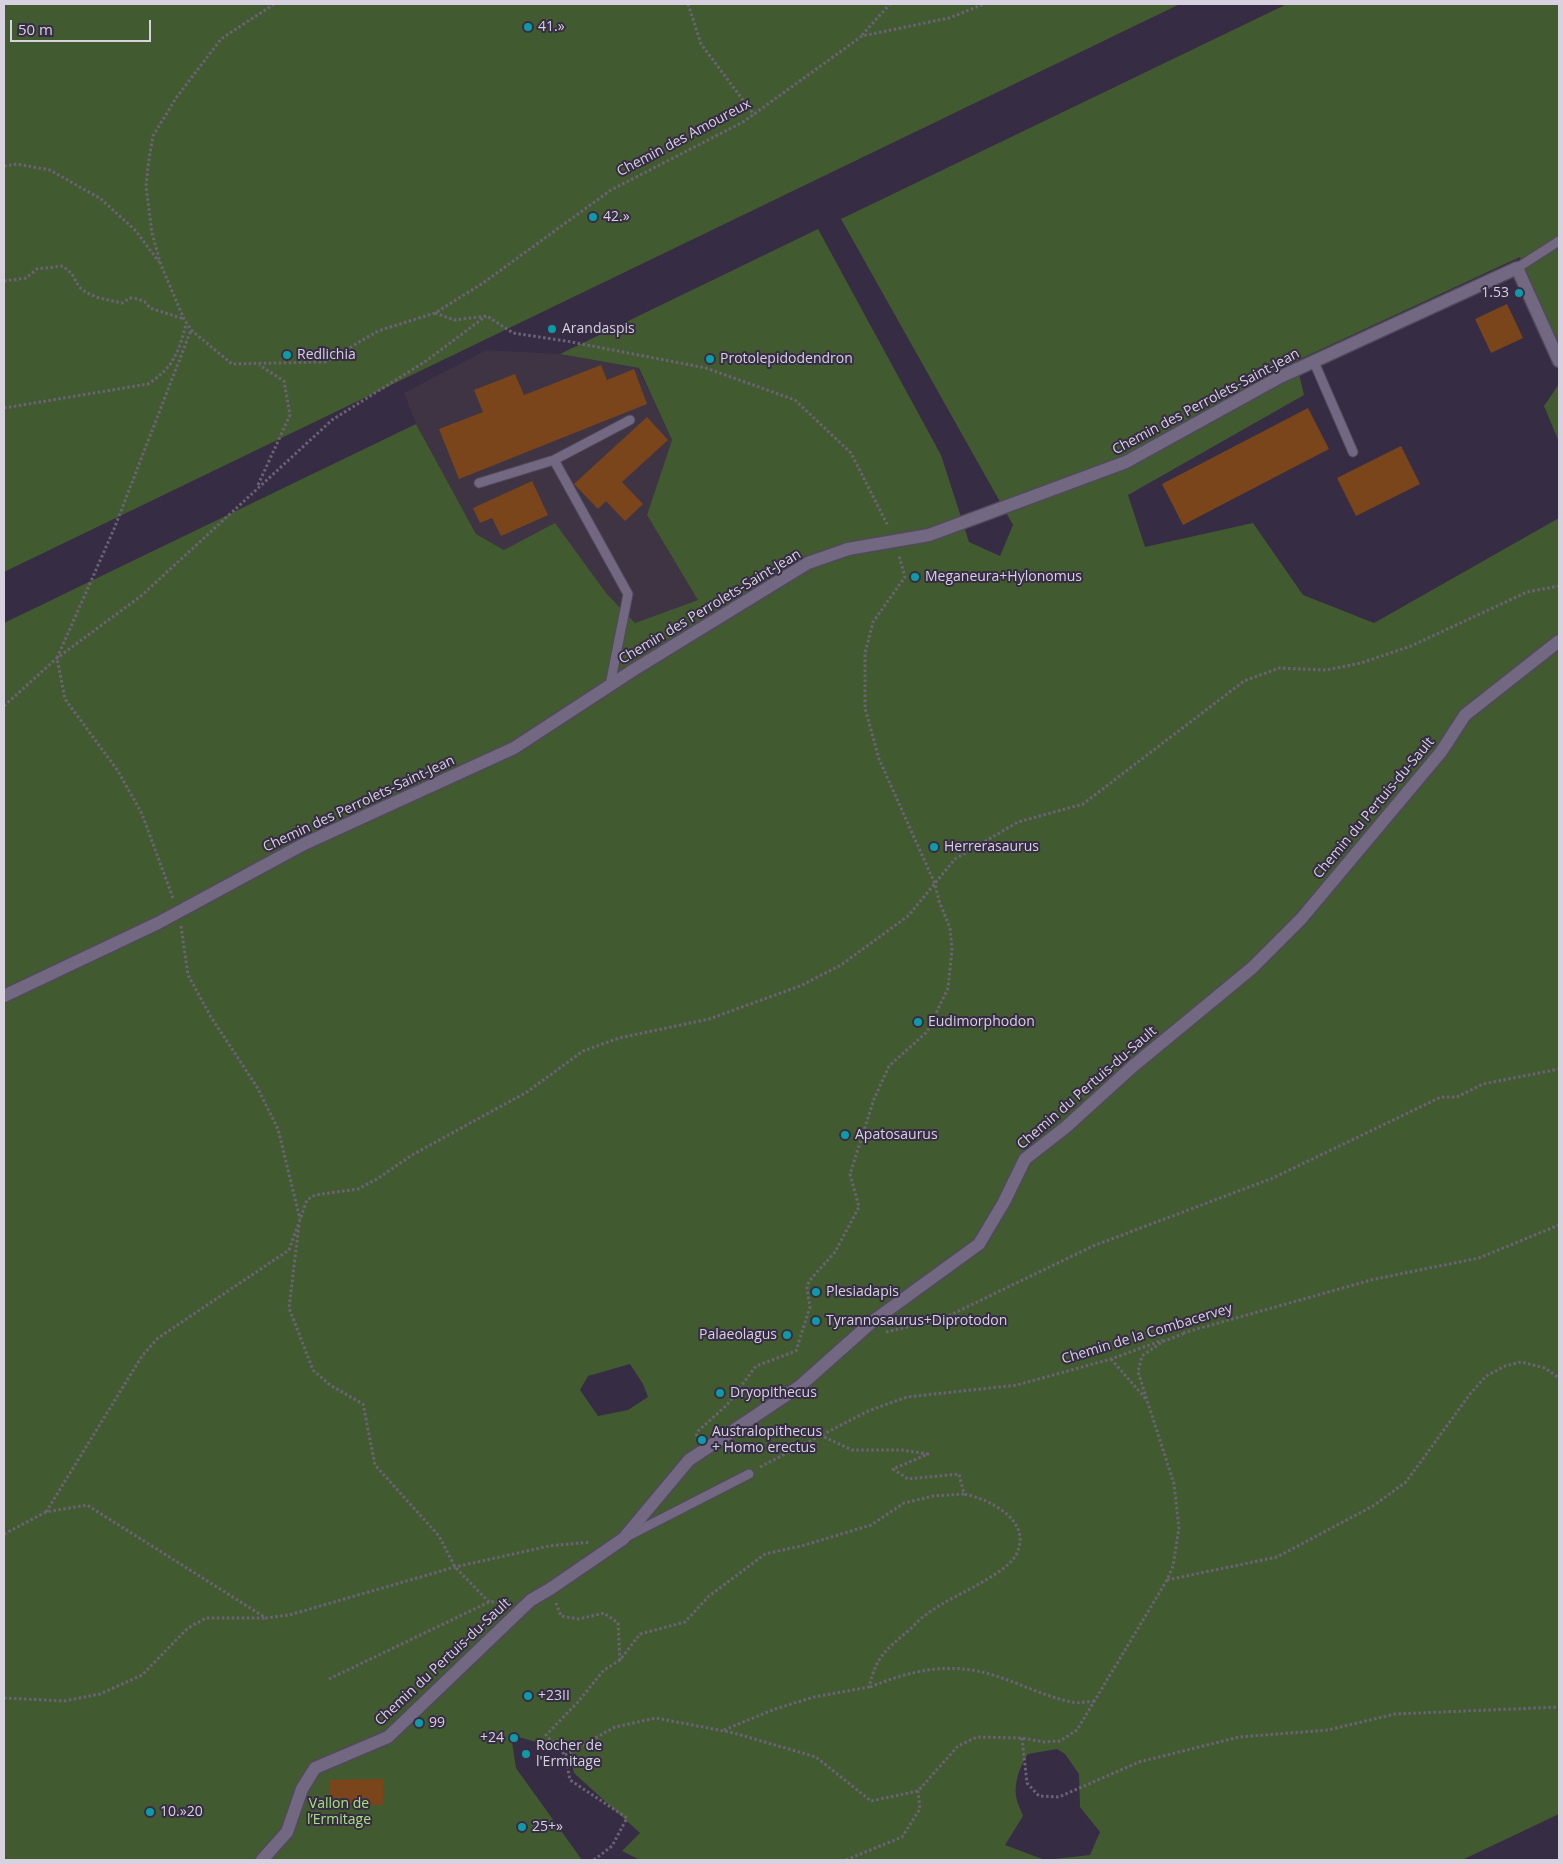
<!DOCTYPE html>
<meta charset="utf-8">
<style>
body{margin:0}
#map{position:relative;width:1563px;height:1864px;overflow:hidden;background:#362c43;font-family:"Open Sans",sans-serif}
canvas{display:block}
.frame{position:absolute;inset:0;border:5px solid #d7d1e0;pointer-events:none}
.scale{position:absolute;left:10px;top:20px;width:141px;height:22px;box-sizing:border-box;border:2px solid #d7d1e0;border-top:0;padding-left:6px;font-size:15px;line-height:18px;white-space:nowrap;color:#d7d1e0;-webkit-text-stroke:4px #362c43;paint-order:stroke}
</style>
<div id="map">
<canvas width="1563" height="1864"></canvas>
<div class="frame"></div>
<div class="scale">50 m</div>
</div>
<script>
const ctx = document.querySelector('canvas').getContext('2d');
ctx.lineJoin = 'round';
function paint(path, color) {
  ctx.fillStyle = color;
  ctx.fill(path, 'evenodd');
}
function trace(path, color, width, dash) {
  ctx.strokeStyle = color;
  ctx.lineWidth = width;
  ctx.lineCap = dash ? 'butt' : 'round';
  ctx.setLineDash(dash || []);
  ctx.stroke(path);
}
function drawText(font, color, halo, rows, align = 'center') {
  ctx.font = font + ' "Open Sans",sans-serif';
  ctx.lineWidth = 4;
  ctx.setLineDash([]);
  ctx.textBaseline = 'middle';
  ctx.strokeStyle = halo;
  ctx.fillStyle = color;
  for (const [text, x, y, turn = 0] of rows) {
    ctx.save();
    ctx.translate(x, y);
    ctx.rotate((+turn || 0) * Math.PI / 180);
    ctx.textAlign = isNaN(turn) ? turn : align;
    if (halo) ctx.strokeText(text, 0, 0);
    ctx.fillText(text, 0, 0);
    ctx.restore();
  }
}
paint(new Path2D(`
 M486 350 560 354 638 368 672 440 647 515 699 600 635 623 606 593 504 550 476 534 416 424 404 393Z`), '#3f3443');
paint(new Path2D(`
 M4 4H1180L4 572Z
 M1287 4H1559V346L1520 257 1296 361 1304 395 1128 495 1145 547 1253 523 1303 595 1374 623 1559 518V1814L1462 1860H640L622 1851 640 1833 574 1773 569 1751 511 1735 516 1768 582 1860H4V623L416 424 476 534 504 550 555 523 606 593 635 623 698 600 647 515 672 440 639 368 560 354 818 229 941 455 969 542 1000 556 1013 525 841 219ZM630 1364 643 1384 648 1397 628 1410 598 1416 580 1390 588 1376ZM1057 1749 1065 1754 1079 1774 1080 1807 1100 1832 1090 1855 1045 1860 1005 1845 1023 1816C1021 1810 1017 1803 1016 1796 1014 1783 1020 1765 1028 1754Z
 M1559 384V442L1544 406Z`), '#425a30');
paint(new Path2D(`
 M1507 304 1523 338 1491 353 1475 319Z
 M601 365 607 380 634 369 647 404 459 479 439 429 483 412 474 390 515 374 524 395Z
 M1308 408 1329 449 1183 525 1162 484Z
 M647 417 668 440 622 482 643 504 625 521 606 501 598 509 574 484Z
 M1401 446 1420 484 1356 516 1337 478Z
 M532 481 548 515 501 536 492 518 480 523 473 508Z
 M383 1779V1805H330V1780Z`), '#7a451b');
const service = new Path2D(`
 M1517 268 1559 241
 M1314 362 1353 452
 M554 460 628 594 610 685
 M479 483 554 460 630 420
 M628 1536 749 1474`);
const minor = new Path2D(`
 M4 996 158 923 304 844 514 748 635 669 808 563 848 549 929 535 1126 462 1280 377 1517 268 1559 361
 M262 1860 287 1832 302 1789 315 1768 388 1737 531 1600 550 1589 623 1539 689 1460 800 1386 873 1321 979 1244 1004 1202 1025 1159 1066 1127 1132 1067 1252 968 1301 919 1441 752 1465 715 1559 641`);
trace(service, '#51495c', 11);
trace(minor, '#51495c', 15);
trace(new Path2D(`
 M274 4 221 39 176 98 153 136 149 159 146 186 152 233 161 265 184 319 191 330 232 364 325 362 378 331 435 313 483 283 611 190 743 122 862 36 949 18 984 4
 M688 4 701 44 754 115
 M862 35 890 4
 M4 166 17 164 50 170 101 199 136 231 159 262
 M4 281 26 278 37 269 63 266 72 274 79 287 87 293 99 298 122 303 130 298 138 299 145 302 150 308 184 319
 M435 313 454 320 487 316 513 333 566 341 706 368 795 400 851 453 888 526
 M4 408 148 384C173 368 179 352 186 324
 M258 485 290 415 284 381 259 365
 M4 706 57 658 141 596 332 420 426 361 486 316
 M173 898 142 814 118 771 65 699 57 658 114 529 191 330
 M181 926 188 975 211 1017 257 1087 278 1129 300 1219
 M299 1225 289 1308 313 1370 330 1385 363 1404 375 1465 439 1536 455 1567 489 1602
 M886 1332 942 1319 1093 1246 1273 1178 1441 1097H1457L1483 1084 1559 1069
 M1183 1333 1371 1280 1479 1258 1559 1225
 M1111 1359 1146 1399
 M696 1436 698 1431 727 1405 756 1366 796 1351 810 1307 807 1288 809 1281 835 1252 859 1207 850 1174 874 1099 889 1066 927 1032 948 988 952 950 950 928 939 901 935 884 879 759 865 708V653L873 622 905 577 899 556
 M760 1467 868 1411 907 1397 1017 1385 1111 1359 1163 1340
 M46 1512 142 1356 158 1338 289 1250 307 1200 315 1195 358 1189 377 1179 412 1155 527 1092 583 1051 619 1038 709 1019 800 986 841 965 908 916 955 859 1018 822 1083 804 1244 681 1279 668 1326 670 1361 663 1411 646 1527 592 1559 586
 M4 1534 46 1512 87 1505 266 1618 289 1615 455 1567 549 1546 590 1542
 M1167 1580 1277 1557 1373 1506 1406 1482 1470 1394 1486 1376 1505 1366 1521 1362 1545 1368 1559 1378
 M556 1603 561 1616 579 1619 604 1613 618 1623 620 1660
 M329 1679 489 1602 507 1601
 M870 1687C912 1670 951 1661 996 1676 1021 1684 1046 1697 1072 1702 1079 1704 1088 1701 1095 1701
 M4 1698 64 1701 100 1694 142 1675 188 1628 206 1618H266
 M724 1730 775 1709 814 1697 869 1687C877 1655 885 1651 909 1630 914 1626 918 1620 923 1617 940 1603 960 1595 979 1584 992 1576 1010 1567 1017 1553 1032 1520 989 1499 964 1494
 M1022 1738 1027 1783 1039 1796 1059 1797 1139 1762 1239 1737 1328 1730 1395 1714 1559 1707
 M565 1755 615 1727 656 1718 734 1733 816 1757 871 1801 918 1791 958 1746 977 1737 1022 1738 1044 1742 1060 1741 1077 1730 1167 1580 1173 1566 1179 1528 1174 1484 1138 1372 1142 1356 1162 1342 1185 1333
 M594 1860 612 1846 627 1818 570 1780 565 1755 546 1735 577 1703 604 1670 620 1660 640 1634 685 1622 709 1596 765 1554 805 1545 871 1525 904 1503 933 1496 964 1494 959 1474 908 1479 893 1469 928 1454 902 1450H852L820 1435
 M846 1860 902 1837 920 1809 918 1791`), '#6b6276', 3, [2.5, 2.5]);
trace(service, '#736882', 9);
trace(minor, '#736882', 12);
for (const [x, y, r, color] of [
 [528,27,5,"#0f9aa8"],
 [593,217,5,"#0f9aa8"],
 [1519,293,5,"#0f9aa8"],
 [552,329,5,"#0f9aa8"],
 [287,355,5,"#0f9aa8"],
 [710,359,5,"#0f9aa8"],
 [915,577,5,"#0f9aa8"],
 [934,847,5,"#0f9aa8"],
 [918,1022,5,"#0f9aa8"],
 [845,1135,5,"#0f9aa8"],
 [816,1292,5,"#0f9aa8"],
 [816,1321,5,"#0f9aa8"],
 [787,1335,5,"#0f9aa8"],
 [720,1393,5,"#0f9aa8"],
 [702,1440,5,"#0f9aa8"],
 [528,1696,5,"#0f9aa8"],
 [419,1723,5,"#0f9aa8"],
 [514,1738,5,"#0f9aa8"],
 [526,1754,5,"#0f9aa8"],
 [150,1812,5,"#0f9aa8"],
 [522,1827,5,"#0f9aa8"]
]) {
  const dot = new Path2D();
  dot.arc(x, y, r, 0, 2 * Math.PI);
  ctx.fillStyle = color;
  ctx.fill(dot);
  trace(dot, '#362c43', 2);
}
drawText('14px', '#d7d1e0', '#362c43', [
 ["41.»",538,27],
 ["42.»",603,217],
 ["1.53",1509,293,"right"],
 ["Arandaspis",562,329],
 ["Redlichia",297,355],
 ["Protolepidodendron",720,359],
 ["Meganeura+Hylonomus",925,577],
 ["Herrerasaurus",944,847],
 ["Eudimorphodon",928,1022],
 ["Apatosaurus",855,1135],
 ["Plesiadapis",826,1292],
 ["Tyrannosaurus+Diprotodon",826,1321],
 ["Palaeolagus",777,1335,"right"],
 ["Dryopithecus",730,1393],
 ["Australopithecus",712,1432],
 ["+ Homo erectus",712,1448],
 ["+23II",538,1696],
 ["99",429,1723],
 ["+24",504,1738,"right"],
 ["Rocher de",536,1746],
 ["l'Ermitage",536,1762],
 ["10.»20",160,1812],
 ["25+»",532,1827]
], 'left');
drawText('14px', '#d7d1e0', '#362c43', [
 ["Chemin des Amoureux",684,138,-28],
 ["Chemin des Perrolets-Saint-Jean",1206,402,-28],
 ["Chemin des Perrolets-Saint-Jean",710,607,-31],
 ["Chemin des Perrolets-Saint-Jean",359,804,-25],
 ["Chemin du Pertuis-du-Sault",1374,808,-50],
 ["Chemin du Pertuis-du-Sault",1087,1088,-41],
 ["Chemin de la Combacervey",1147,1334,-17],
 ["Chemin du Pertuis-du-Sault",443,1662,-43]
]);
drawText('14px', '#a7e27d', '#362c43', [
 ["Vallon de",339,1804],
 ["l’Ermitage",339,1820]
]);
</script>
